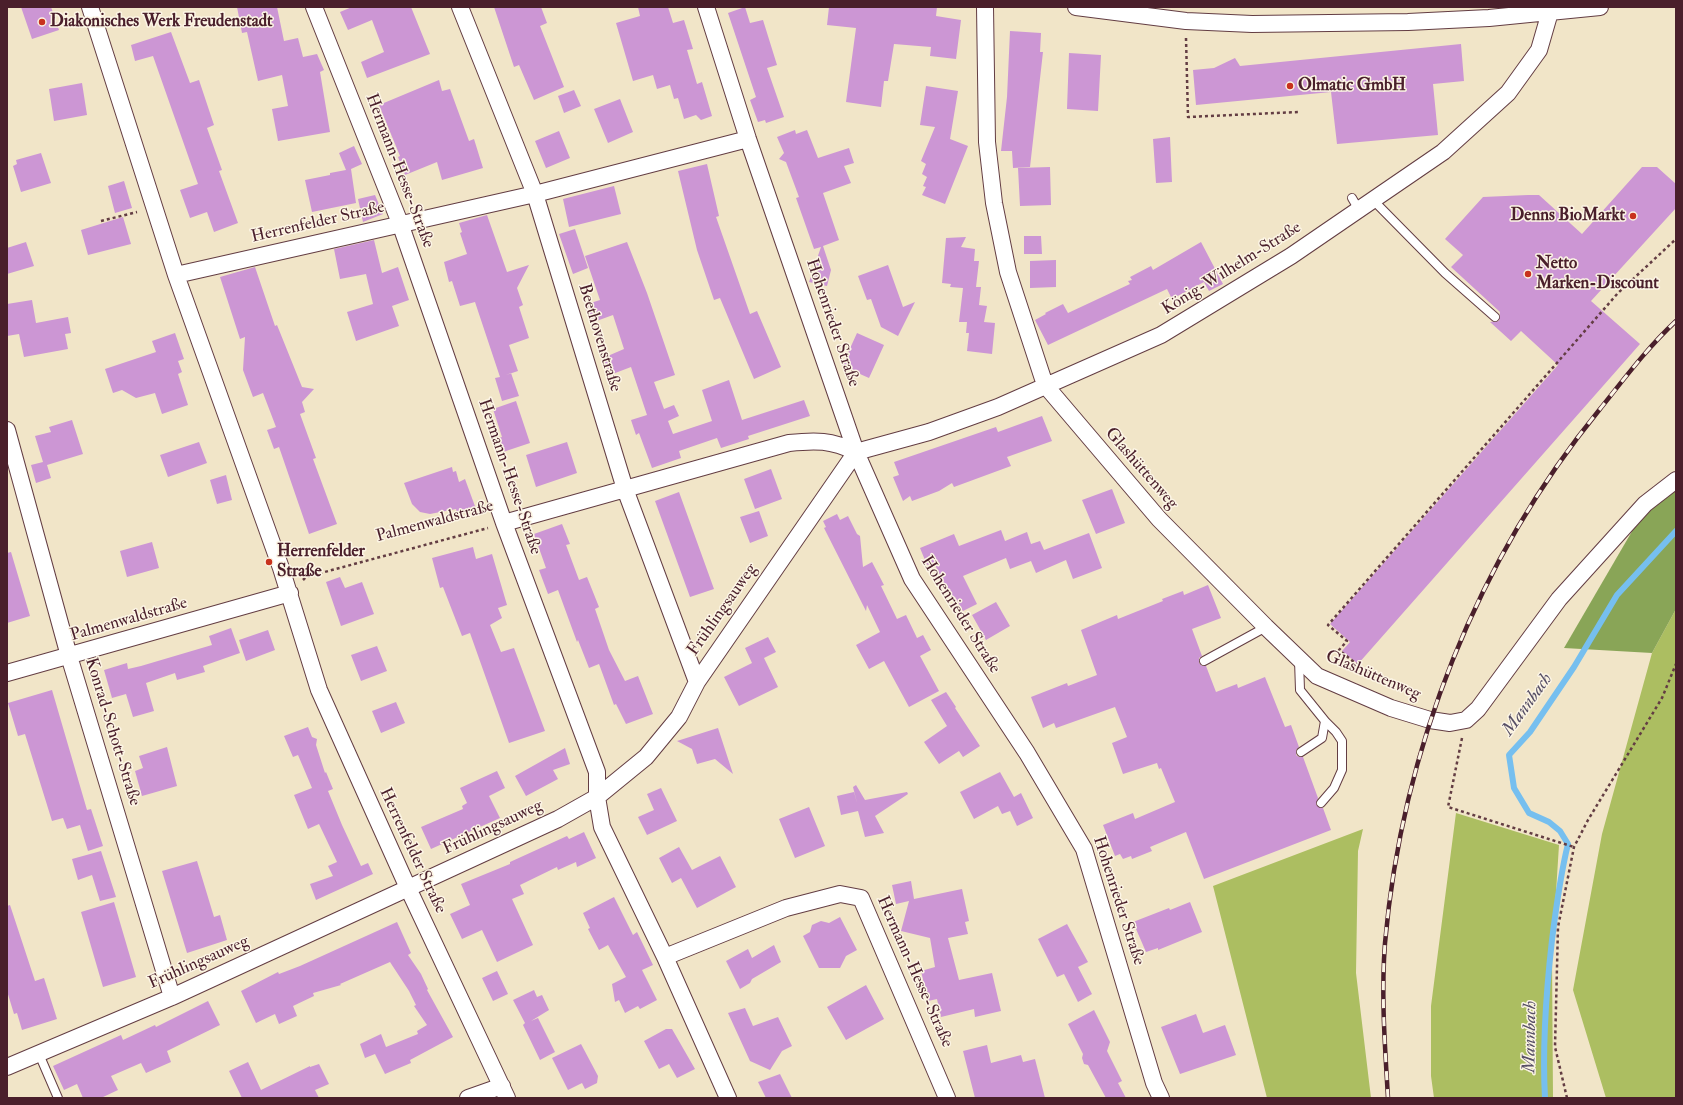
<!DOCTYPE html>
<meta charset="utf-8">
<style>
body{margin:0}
#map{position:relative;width:1683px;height:1105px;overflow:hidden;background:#f1e5c8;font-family:"IM FELL Double Pica",serif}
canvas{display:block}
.frame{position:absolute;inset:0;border:8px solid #4a1f2b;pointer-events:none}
</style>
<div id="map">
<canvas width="1683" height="1105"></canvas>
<div class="frame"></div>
</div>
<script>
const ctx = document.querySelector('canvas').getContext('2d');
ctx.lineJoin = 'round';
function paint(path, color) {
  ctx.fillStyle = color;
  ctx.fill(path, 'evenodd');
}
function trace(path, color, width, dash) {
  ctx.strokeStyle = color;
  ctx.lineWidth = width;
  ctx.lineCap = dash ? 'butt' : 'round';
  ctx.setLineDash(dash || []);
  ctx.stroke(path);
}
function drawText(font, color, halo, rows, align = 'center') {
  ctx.font = font + ' "IM FELL Double Pica",serif';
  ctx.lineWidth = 3;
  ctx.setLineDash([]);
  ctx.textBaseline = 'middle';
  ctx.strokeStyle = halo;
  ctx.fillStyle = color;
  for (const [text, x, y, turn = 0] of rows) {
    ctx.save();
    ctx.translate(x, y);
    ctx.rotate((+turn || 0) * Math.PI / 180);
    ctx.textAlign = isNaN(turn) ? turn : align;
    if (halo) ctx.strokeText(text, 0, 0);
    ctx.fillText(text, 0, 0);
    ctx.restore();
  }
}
paint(new Path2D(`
 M1676 609V1098H1606L1573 990 1602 834 1652 653Z
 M1456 813 1559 845 1552 955 1553 1098H1434L1431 1076V1006Z
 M1363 829 1358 851 1356 973 1371 1098H1267L1213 886Z`), '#acbe61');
paint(new Path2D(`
 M1676 486V609L1652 653 1564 648 1645 509Z`), '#89a557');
trace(new Path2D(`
 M1545 1098C1542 1045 1546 993 1552 940 1556 908 1560 876 1568 844L1560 831 1549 822 1529 813 1514 788 1509 755 1530 732 1574 667 1617 595 1676 531`), '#76bfef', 6);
paint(new Path2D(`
 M21 7H51L59 30 32 39Z
 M237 7H277L284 41 298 38 303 57 317 54 324 70 320 72 330 132 278 141 272 109 288 106 282 75 258 81 247 32 242 33Z
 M352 7H411L430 54 367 78 361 62 384 52 372 20 348 30 340 12Z
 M494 7H541L547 23 540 26 564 87 534 100 519 65 514 67Z
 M638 7H668L673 23 684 20 693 49 687 50 697 84 702 82 712 116 701 120 696 115 684 119 678 98 674 99 670 85 657 89 653 75 633 81 616 23 640 16Z
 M745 7 750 23 763 20 777 65 767 68 784 117 766 123 765 120 758 122 750 100 756 97 728 13Z
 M829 7H937L936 16 961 20 956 59 930 56 931 47 894 44 888 81H884L881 107 846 102 856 28 827 25Z
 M1010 31 1041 33 1040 52H1043L1030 167 1013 168 1012 151H1001L1007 97Z
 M171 32 190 83 199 80 214 125 207 128 222 170 219 171 238 223 214 232 207 212 190 218 180 190 198 184 153 56 135 61 131 45Z
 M1461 44 1464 81 1433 84 1438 135 1337 144 1331 92 1196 105 1193 70 1214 68 1235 58 1240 66Z
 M1069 53 1101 55 1098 111 1067 109Z
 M439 80 442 91 450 89 469 141 474 139 483 168 442 180 437 162 405 175 398 157 400 156 379 105Z
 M82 83 87 115 54 121 49 89Z
 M926 86 958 91 950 139 968 146 945 204 922 195 926 187 923 186 927 177 922 174 926 164 921 161 935 127 920 125Z
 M574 90 581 106 564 113 558 96Z
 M620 99 633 132 608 143 594 109Z
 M795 130 796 134 807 130 818 158 849 148 854 163 844 166 851 183 823 193 839 240 823 246 831 270 827 286 809 282 821 247 814 249 796 198 799 197 786 162 779 159 784 153 777 137Z
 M559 131 570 158 546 168 535 141Z
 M1170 137 1172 182 1156 183 1153 139Z
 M354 146 362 164 351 169 356 203 312 212 305 180 330 175V173L346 170 339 153Z
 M41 153 51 183 21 192 13 166 17 164 16 160Z
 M707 164 719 216 716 217 750 314 757 311 781 367 754 379 720 298 714 300 697 250 678 171Z
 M1050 167 1051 205 1020 206 1018 168Z
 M1642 167H1657L1676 184V208L1591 301 1640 344 1358 664 1342 651 1350 642 1330 624 1558 365 1521 331 1511 341 1490 322 1499 321 1500 312 1451 267 1463 255 1445 239 1483 197 1528 195H1539L1582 234Z
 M124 181 132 208 115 213 108 186Z
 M614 186 621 214 569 227 563 199Z
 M375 195 383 214 363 222 358 199Z
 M487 215 507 272 529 265 517 288 523 305 519 307 529 338 509 345 518 371 506 375 511 373 519 396 502 401 495 378 500 377 475 302 460 306 452 281 449 282 444 262 467 254 460 233 462 232 459 223Z
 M123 217 131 244 88 255 81 230Z
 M575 229 588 268 573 274 559 234Z
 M1024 236H1041L1042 254H1024Z
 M966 237 961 247 975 249 974 261H979L976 287H981L979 305 987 306 984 322 995 323 992 354 967 351 969 333H966L967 322H959L963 288 950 287 951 284 942 283 946 238Z
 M374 240 382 273 398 267 409 300 392 306 399 326 356 341 347 312 373 304 366 274 340 279 334 249Z
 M26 242 34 266 7 274V248Z
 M627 242 647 293 675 375 654 382 664 409 674 405 679 416 668 421 673 434 712 421 702 390 729 380 742 420 804 400 810 416 748 436 749 439 721 448 717 438 679 451 681 458 652 468 639 433 636 435 631 420 647 415 631 367 610 375 603 358 624 349 613 315 591 323 584 305 600 300 585 256Z
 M1201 242 1223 284 1209 291 1204 282 1172 299 1167 289 1048 345 1035 320 1046 314 1045 313 1063 304 1068 313 1130 284 1128 281 1132 280 1130 277 1151 266 1153 270Z
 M1056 260V287L1030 288V261Z
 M888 265 903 307 915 302 898 336 881 327 871 299 867 300 858 276Z
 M255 267 275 326 277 325 302 387 314 389 302 402 305 412 300 414 316 458 313 459 337 524 309 534 279 447 274 449 267 430 276 427 263 393 253 397 243 370 245 337 240 339 220 277Z
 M32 300 36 323 68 317 71 333 65 334 68 349 24 357 19 334 7 336V304Z
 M175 333 184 359 178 361 182 372 178 374 188 405 162 414 155 393 136 398 122 390 113 393 105 369 156 352 152 341Z
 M857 333 884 345 869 378 842 366Z
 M516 401 530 443 503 452 498 438 502 437 493 409Z
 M1042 416 1052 441 1007 457 1011 466 954 487 952 483 939 491 912 501 910 496 903 501 893 477 899 475 894 462 996 427 998 432Z
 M72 420 83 454 47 465 51 478 36 483 31 465 43 462 35 436 51 432 49 427Z
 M199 442 207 463 168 477 160 455Z
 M567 442 577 473 536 487 526 455Z
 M452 467 453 472 456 471 459 482 465 479 476 509 458 515 456 509 430 514 420 512 412 504 404 483Z
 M771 469 782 499 755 509 744 479Z
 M226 475 232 500 217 504 210 480Z
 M1112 489 1125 523 1096 534 1082 500Z
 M679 492 714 589 690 597 655 501Z
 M759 511 768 536 750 543 740 517Z
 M837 514 840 520 848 516 857 534 860 536 863 567 872 562 884 585 881 586 897 619 906 615 917 638 923 635 931 650 920 656 939 691 909 707 884 661 869 669 856 645 880 632 867 605 866 611 824 528 826 527 823 521Z
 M562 524 570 544 566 545 579 580 587 577 599 607 595 609 609 650 625 681 638 676 653 714 626 724 616 704 614 705 599 664 589 668 578 640 577 642 558 590 548 594 539 570 546 568 534 534Z
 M1001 530 1005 541 1027 532 1031 544 1040 541 1044 550 1089 533 1102 568 1073 579 1066 560 1036 573 1031 561 1010 569 1006 558 963 576 977 604 963 611 955 597 952 599 934 563 927 565 920 548 954 534 959 546Z
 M152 542 159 568 127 577 120 551Z
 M473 547 476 559 492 554 507 605 498 608 502 618 490 625 501 652 514 648 545 731 509 743 470 633 462 636 443 587 440 588 432 558Z
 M11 552 30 616 7 623V553Z
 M340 577 345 588 362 582 374 614 341 626 326 582Z
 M1208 585 1221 618 1192 629 1202 656 1199 658V663L1202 666H1206L1216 692 1237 684 1238 688 1265 677 1285 727 1291 725 1299 747 1296 750V755L1299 757H1303L1318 798 1316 805 1323 808 1331 830 1204 879 1186 832 1150 847 1152 851 1132 859 1131 856 1123 859 1120 854 1115 856 1103 825 1133 813 1135 819 1175 802 1161 768 1159 769 1157 763 1123 774 1112 743 1127 737 1115 707 1056 728 1054 723 1043 728 1031 697 1067 683 1068 686 1097 675 1081 630 1117 615 1118 619 1163 601 1162 599 1183 591 1184 595Z
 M996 602 1010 626 986 640 972 615Z
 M231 628 240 653 203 666 205 672 177 680 175 673 146 683 154 711 133 717 126 694 112 698 104 670 127 663 128 669 141 666 212 645 209 636Z
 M268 630 275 650 246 661 239 640Z
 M768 637 776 652 764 658 778 687 739 706 724 677 752 663 745 648Z
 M377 646 387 671 361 681 351 655Z
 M52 690 87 810 91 809 103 846 88 851 80 825 67 829 63 818 52 821 25 734 18 736 8 703Z
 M946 692 956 707 955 708 980 746 963 757 959 751 939 764 924 742 947 726 931 700Z
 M396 702 405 723 381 733 372 711Z
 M308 727 312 737 317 739 316 745 325 773 326 772 333 789 328 791 342 825 361 866 368 863 373 874 316 900 310 884 333 876 328 866 337 862 319 824 308 829 294 795 312 788 298 755 293 757 284 736Z
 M718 728 733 774 715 759 697 764 692 749 677 741Z
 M167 747 177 786 142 796 135 771 143 768 139 756Z
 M565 748 570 764 553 770 558 779 526 796 515 776Z
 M497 771 505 788 489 796 500 818 431 849 421 827 463 809 462 806 467 803 460 788Z
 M1000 772 1014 797 1021 793 1033 818 1017 826 1010 811 1002 814 998 806 974 819 960 792Z
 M856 785 865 800 907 792 908 794 875 816 884 833 865 837 858 811 841 815 837 796 854 792 857 803 853 787Z
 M661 788 677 821 647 835 638 817 654 810 647 794Z
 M809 807 825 846 795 858 779 819Z
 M584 832 596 858 577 867 576 862 558 870 557 867 520 885 524 894 512 899 533 945 497 962 482 930 462 939 450 914 470 905 461 884 510 864V862L567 836 569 839Z
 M679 847 692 870 720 856 736 887 697 908 681 878 672 883 659 858Z
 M101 851 116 897 100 901 92 875 78 880 72 859Z
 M197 861 214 917 220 915 227 940 187 953 162 871Z
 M911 881 914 899 962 889 969 921 965 922 968 934 948 938 959 980 992 973 1001 1011 975 1017 974 1009 941 1017 937 999 928 1001 921 971 935 967 930 938 901 931 909 901 896 904 892 885Z
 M614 897 633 935 637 932 653 965 642 970 657 1000 640 1009 638 1006 625 1013 619 1000 615 1002 612 984 626 977 608 945 599 950 588 929 590 928 583 913Z
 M114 902 136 977 103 987 81 912Z
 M1190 902 1202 932 1158 950V948L1146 952 1133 922 1169 908 1170 910Z
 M10 905 35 981 44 978 57 1019 22 1030 17 1013 14 1014 7 991V906Z
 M840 917 857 950 846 956 840 968H819L803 936 810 932 812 925 821 921 829 923Z
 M397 922 411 953 408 955 421 974 428 989 427 990 453 1037 410 1060 411 1063 385 1074 375 1054 365 1058 360 1044 381 1034 386 1047 418 1034 417 1031 427 1025 414 1006 416 1005 409 991 390 962 340 984 341 985 313 993 314 996 293 1006 297 1016 279 1024 275 1014 256 1023 241 991 278 972 279 974 300 966Z
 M1067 924 1088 962 1078 967 1092 994 1078 1002 1064 974 1057 977 1038 939Z
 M774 945 781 962 752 979 750 983 740 989 726 961 748 949 752 958Z
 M497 971 508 994 493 1001 482 978Z
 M866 985 884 1019 846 1040 827 1007Z
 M534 990 537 997 542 995 549 1010 531 1021 538 1018 555 1052 540 1060 523 1025 525 1023 513 1000Z
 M208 1001 220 1025 167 1051 171 1062 146 1073 141 1063 111 1076 118 1090 101 1098H83L77 1084 64 1090 53 1066 121 1035 123 1040 155 1025 156 1027Z
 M745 1008 753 1026 778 1017 792 1046 782 1051 770 1070 750 1061 728 1013Z
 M1094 1010 1110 1042 1107 1051 1122 1081 1118 1083 1126 1098H1106L1088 1065 1084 1064 1082 1058 1083 1054 1068 1024Z
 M1196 1014 1203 1033 1225 1025 1236 1055 1180 1074 1161 1027Z
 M666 1029H672L695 1069 677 1078 669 1064 659 1069 644 1041Z
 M581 1044 598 1076 597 1083 585 1089 582 1083 568 1090 552 1058Z
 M987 1045 991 1063 1021 1055 1023 1062 1035 1059 1045 1098H975L963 1051Z
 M248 1062 261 1090 310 1066V1067L319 1064 329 1084 315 1090 319 1098H242L229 1071Z
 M780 1074 792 1098H766L758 1082Z`), '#cc96d4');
const lane = new Path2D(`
 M1352 198 1359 210
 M1373 200 1445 273 1495 317
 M1299 660 1300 690 1325 721 1322 738 1301 752
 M1204 661 1266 627
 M1321 803 1334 788 1342 770V741L1336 732 1325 721
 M39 1054 58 1098`);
const street = new Path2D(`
 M90 7 176 275 281 568 319 690 408 888 507 1098
 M314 7 400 223 504 523 597 772V797L602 827 665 957 728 1098
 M460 7 535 194 625 489 697 682
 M706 7 748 139 856 452 912 579 1027 753 1084 849 1154 1083 1161 1098
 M985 7 987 142 994 203 1008 272 1045 385 1159 519 1266 627 1317 676 1391 708 1430 720 1450 723 1466 720 1478 709 1559 599 1645 504 1676 480
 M1076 7 1186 21 1252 24 1408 22 1489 18 1600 7
 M176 275 535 194 748 139
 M7 430 69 656 172 997
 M856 452 929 432 998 407 1161 335 1291 256 1443 152 1508 93 1539 50 1550 12
 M504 523 789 443C816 440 831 440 856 452
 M7 673 290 593
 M665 957 786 908 840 894 861 898 947 1098
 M7 1067 172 997 558 819 597 797 646 757 679 717 697 682 856 452
 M468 1098 502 1086`);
trace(lane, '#633d43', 10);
trace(street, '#633d43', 18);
trace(new Path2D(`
 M1186 38 1188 117 1298 112
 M101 221 137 212
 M303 580 306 577 488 528
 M1366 677 1369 674 1339 650 1347 641 1328 625 1618 293 1676 239
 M1462 738 1448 807 1574 847
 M1567 1098 1555 1047 1558 927 1574 847 1588 820 1662 698 1676 664`), '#633d43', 2.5, [3, 3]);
trace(lane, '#fff', 8);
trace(street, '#fff', 16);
const rail = new Path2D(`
 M1388 1098C1385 1047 1381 995 1385 943 1402 749 1477 560 1600 409 1624 379 1648 347 1676 321`);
trace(rail, '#4a1f2b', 4.5);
trace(rail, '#fcf5e5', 3, [9]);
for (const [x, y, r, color] of [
 [42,22,4,"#c8321e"],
 [1290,86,4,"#c8321e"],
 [1633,216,4,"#c8321e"],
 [1528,274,4,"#c8321e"],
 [269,562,4,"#c8321e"]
]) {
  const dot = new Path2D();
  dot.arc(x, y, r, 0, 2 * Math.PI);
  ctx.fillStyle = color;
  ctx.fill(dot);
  trace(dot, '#fcf5e5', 1.5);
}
drawText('bold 17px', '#4a1f2b', '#fcf5e5', [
 ["Diakonisches Werk Freudenstadt",50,22],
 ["Olmatic GmbH",1298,86],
 ["Denns BioMarkt",1625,216,"right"],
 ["Netto",1536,264],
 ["Marken-Discount",1536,284],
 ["Herrenfelder",277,552],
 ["Straße",277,572]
], 'left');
drawText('17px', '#4a1f2b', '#fcf5e5', [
 ["Hermann-Hesse-Straße",399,171,69],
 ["Herrenfelder Straße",318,223,-13],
 ["König-Wilhelm-Straße",1232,269,-32],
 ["Hohenrieder Straße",832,323,71],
 ["Beethovenstraße",599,338,73],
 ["Glashüttenweg",1141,469,49],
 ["Hermann-Hesse-Straße",509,477,71],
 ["Palmenwaldstraße",435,522,-15],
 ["Frühlingsauweg",723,610,-55],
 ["Hohenrieder Straße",960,615,58],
 ["Palmenwaldstraße",129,620,-16],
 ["Glashüttenweg",1373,676,23],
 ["Konrad-Schott-Straße",112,732,73],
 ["Frühlingsauweg",493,828,-25],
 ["Herrenfelder Straße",412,851,65],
 ["Hohenrieder Straße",1118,901,72],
 ["Frühlingsauweg",199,963,-24],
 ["Hermann-Hesse-Straße",914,972,66]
]);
drawText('italic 18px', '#574f66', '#fcf5e5', [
 ["Mannbach",1528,705,-54],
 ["Mannbach",1531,1037,-89]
]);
</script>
